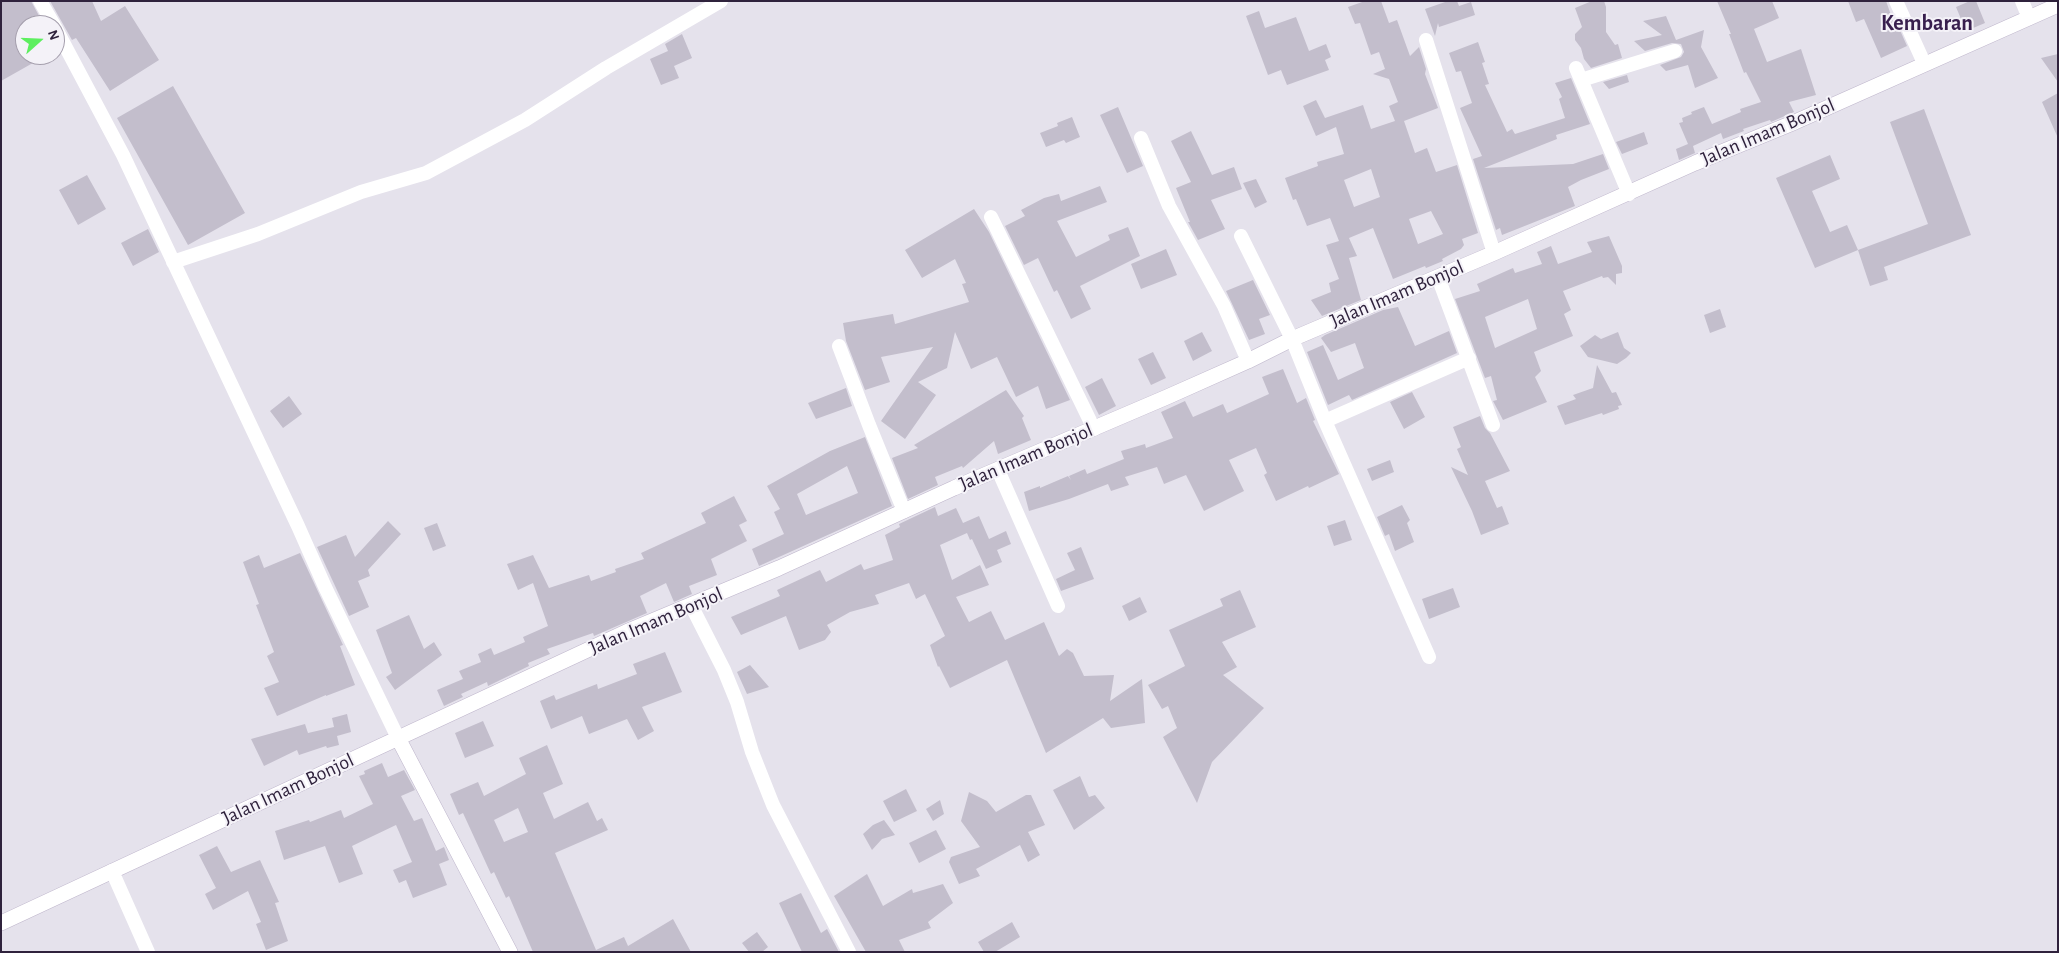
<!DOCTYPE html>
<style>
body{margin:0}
#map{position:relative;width:2059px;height:953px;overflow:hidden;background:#e5e2ec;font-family:"Alegreya Sans",sans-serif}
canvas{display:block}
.frame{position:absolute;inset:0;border:2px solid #2f223c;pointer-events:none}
.north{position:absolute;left:15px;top:15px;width:50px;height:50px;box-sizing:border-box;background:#f4f2f8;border:1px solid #a59fad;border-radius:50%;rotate:70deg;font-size:14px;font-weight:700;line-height:20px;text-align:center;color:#2f223c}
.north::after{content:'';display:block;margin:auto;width:18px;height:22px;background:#5def5f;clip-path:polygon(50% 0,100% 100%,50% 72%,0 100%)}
</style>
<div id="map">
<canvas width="2059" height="953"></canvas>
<div class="frame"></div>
<div class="north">N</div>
</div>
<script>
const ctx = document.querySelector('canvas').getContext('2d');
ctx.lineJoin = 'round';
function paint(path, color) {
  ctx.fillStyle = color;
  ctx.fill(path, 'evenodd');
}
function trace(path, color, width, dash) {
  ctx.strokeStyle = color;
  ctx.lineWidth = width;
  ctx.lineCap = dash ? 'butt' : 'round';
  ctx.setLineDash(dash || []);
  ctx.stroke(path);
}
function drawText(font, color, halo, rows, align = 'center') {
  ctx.font = font + ' "Alegreya Sans",sans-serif';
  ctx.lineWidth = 4;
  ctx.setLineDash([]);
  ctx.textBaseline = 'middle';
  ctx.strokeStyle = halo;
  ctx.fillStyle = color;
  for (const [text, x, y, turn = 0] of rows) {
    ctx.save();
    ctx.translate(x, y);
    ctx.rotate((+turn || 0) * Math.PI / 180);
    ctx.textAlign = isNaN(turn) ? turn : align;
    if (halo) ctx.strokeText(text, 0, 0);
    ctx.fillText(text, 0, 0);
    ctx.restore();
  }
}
paint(new Path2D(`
 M1 1H31L44 25H25V55H47L1 81Z
 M50 1H92L101 21 125 6 159 60 110 91 76 38 72 40Z
 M1365 1H1381L1389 23 1397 20 1410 56 1419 47 1426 69 1425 74 1438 108 1404 121 1415 153 1427 148 1436 172 1457 165 1478 233 1462 239 1464 245 1461 249 1442 259 1443 261 1426 268 1425 266 1393 279 1373 228 1349 238 1357 256 1349 258 1361 300 1322 316 1311 300 1331 292 1329 283 1339 279 1326 245 1339 241 1330 218 1307 226 1296 199 1293 200 1285 178 1318 166 1317 162 1344 154 1336 127 1316 136 1303 106 1316 100 1325 118 1363 105 1371 129 1395 121 1389 106 1398 102 1389 79 1373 74 1385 69 1379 52 1371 55 1360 23 1355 24 1348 7ZM1371 169 1380 197 1354 207 1344 180ZM1431 211 1443 234 1418 244 1409 219Z
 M1448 1H1457L1459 6 1471 2 1475 15 1439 27 1438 23 1435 36 1425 9Z
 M1592 1H1604L1606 7V32L1615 45 1618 44 1622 58 1591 68 1584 59 1581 48 1575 40V34L1582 27 1575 8Z
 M1717 1H1772L1779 18 1754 29 1767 62 1801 49 1816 95 1789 102 1794 112 1771 122 1770 120 1743 129 1744 131 1723 139 1721 133 1693 146 1695 153 1679 160 1676 149 1688 144 1679 123 1683 122 1682 118 1692 114 1691 112 1704 107 1712 124 1741 112 1740 109 1761 102 1746 72 1744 73 1729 34H1731Z
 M1848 1H1886L1896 29 1899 28 1907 46 1881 58 1864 19 1856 22Z
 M1970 1H1976L1985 23 1966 31 1956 7Z
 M1259 11 1265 28 1296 17 1309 51 1326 44 1331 57 1325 60 1329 70 1287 85 1281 70 1268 75 1246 16Z
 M1666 16 1676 40 1704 30 1701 47 1718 78 1695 88 1688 65 1666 71 1660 65 1681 57 1684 52 1681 44 1672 43 1645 51 1634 41 1662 35 1643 21Z
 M682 34 692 58 674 66 679 78 661 85 650 59 668 51 665 44Z
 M1478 42 1485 62 1482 63 1489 84 1485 85 1507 132 1512 129 1515 134 1565 118 1559 99 1562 97 1555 83 1571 78 1590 124 1556 135 1557 139 1484 168 1573 164 1603 154 1609 169 1581 180 1568 187 1575 206 1502 235 1500 228 1496 230 1473 159 1482 156 1460 108 1472 103 1461 71 1456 72 1449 53Z
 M2058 54V82L2041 58Z
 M1627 75 1629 82 1609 89 1603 82Z
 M173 86 245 213 188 245 117 118Z
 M2058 93V138L2042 102Z
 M1118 107 1143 166 1127 173 1100 115Z
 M1924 109 1971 235 1884 267 1888 280 1870 286 1858 250 1928 224 1890 122Z
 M1072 117 1080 137 1066 143 1064 140 1046 147 1040 133 1058 126 1057 123Z
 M1191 131 1212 175 1234 167 1242 189 1211 200 1225 229 1198 240 1188 222H1190L1176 188 1191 182 1171 141Z
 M1644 132 1648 144 1622 154 1616 142Z
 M1830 155 1840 179 1812 191 1830 232 1847 225 1858 250 1815 268 1776 178Z
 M87 175 106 209 78 225 59 190Z
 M1256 179 1267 202 1255 208 1243 183Z
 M1100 186 1107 202 1057 221 1076 257 1110 240 1108 235 1128 227 1140 256 1080 286 1091 309 1071 319 1057 290 1054 292 1038 258 1024 265 1005 226 1025 216 1021 210 1044 198 1059 194 1061 201Z
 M974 209 989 232 1070 400 1046 409 1038 386 1016 397 997 357 971 369 955 332 947 368 918 382 936 395 905 439 881 421 933 347 881 357 890 382 865 390 846 341 843 323 893 314 895 324 969 302 962 284 966 283 955 259 922 278 905 250Z
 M148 229 159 252 133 266 121 243Z
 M1609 236 1622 266V273L1616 274V285L1608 277 1603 278 1602 276 1563 291 1571 310 1564 314 1573 336 1534 352 1541 371 1535 377 1547 402 1503 420 1493 401 1497 400 1491 376 1485 378 1455 299 1480 291 1477 284 1513 268 1515 273 1542 264 1537 252 1551 246 1558 264 1592 252 1587 242ZM1528 299 1537 329 1495 348 1485 317Z
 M1166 249 1177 275 1141 289 1131 264Z
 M1253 280 1270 315 1259 319 1265 334 1249 340 1226 291Z
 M1398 307 1415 346 1449 331 1457 353 1352 400 1349 395 1328 405 1307 352 1323 345 1338 380 1364 368 1355 343 1331 352 1321 338 1325 335 1383 310Z
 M1720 309 1726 327 1710 333 1704 315Z
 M1202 332 1212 351 1193 361 1184 341Z
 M1618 332 1624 348 1631 353 1626 358 1617 364 1588 357 1580 346 1595 335 1601 339Z
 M1153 352 1166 378 1151 385 1138 359Z
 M1597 365 1612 393 1616 392 1622 405 1618 406 1619 409 1603 415 1602 413 1565 425 1557 406 1576 399 1573 395 1593 388Z
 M1283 369 1297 403 1306 398 1315 420 1313 421 1339 474 1309 488 1308 486 1276 501 1264 475 1267 473 1256 448 1229 460 1244 491 1204 511 1186 475 1164 484 1157 467 1125 477 1129 485 1111 491 1108 484 1069 499 1029 511 1024 492 1040 486V488L1068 476 1071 480 1069 476 1085 469 1087 474 1124 459 1121 451 1145 444 1146 448 1173 438 1161 412 1185 401 1193 417 1223 404 1227 413 1269 394 1262 377Z
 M1102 378 1116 406 1099 415 1085 387Z
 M846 388 852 406 816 419 808 403Z
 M1006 390 1024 416 1022 418 1031 440 998 454 994 441 963 468 962 466 935 477 938 485 908 499 892 458 918 448 914 445Z
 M1412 392 1425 417 1404 429 1390 402Z
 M289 396 302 414 283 428 270 411Z
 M1480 416 1485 428 1490 433 1510 471 1485 481 1497 508 1502 506 1509 524 1481 535 1472 511 1451 467 1468 475 1457 449 1461 447 1453 427Z
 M865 437 892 506 759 566 752 549 784 534 774 512 780 509 767 486 830 451ZM847 466 858 493 806 515 797 494Z
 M1390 460 1394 472 1372 481 1367 469Z
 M734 496 747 521 739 525 747 541 711 559 717 575 689 586 692 594 674 602 666 583 640 596 647 613 594 636 593 633 547 649 550 654 528 663 529 666 488 686 487 682 461 694 463 697 444 706 437 690 463 679 459 671 481 662 478 654 491 648 494 655 525 642 523 637 548 626 533 583 518 590 507 564 533 555 549 588 589 575 591 581 616 572 615 569 644 559 641 553 706 523 701 513Z
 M1402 505 1410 520 1407 523 1414 542 1395 551 1389 534 1385 536 1377 517Z
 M935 507 938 516 956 508 963 523 979 516 989 539 1006 531 1011 544 997 550 1002 562 986 569 972 539 970 540 967 533 940 545 952 580 980 565 989 585 956 597 969 622 991 611 1005 640 1044 622 1059 656 1067 649 1073 653 1084 676 1114 675 1110 701 1142 679 1145 723 1111 728 1103 718 1046 753 1007 660 950 688 939 666 938 667 930 645 945 636 925 594 916 599 909 583 875 595 879 604 850 612 827 625 831 632 825 640 799 650 786 616 741 635 731 617 780 596 777 590 820 570 826 582 861 564 864 570 893 560 885 535 900 527 899 524Z
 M1345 520 1352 540 1334 546 1327 526Z
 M388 521 401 534 368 570 370 576 358 581 369 607 349 616 317 547 346 535 355 557Z
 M437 523 446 546 433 551 424 528Z
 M1081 547 1094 579 1061 591 1056 579 1075 570 1067 553Z
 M300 553 343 645 340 646 355 685 326 696V695L277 716 264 688 279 682 267 656 274 652 256 605 259 604 243 562 259 555 264 568Z
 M1453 588 1460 607 1429 619 1422 599Z
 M1240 590 1256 627 1222 642 1237 667 1223 675 1264 708 1212 762 1197 803 1163 737 1177 728 1168 706 1162 709 1148 685 1185 666 1169 630 1223 606 1220 599Z
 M1140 597 1147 612 1129 621 1122 606Z
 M409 615 424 649 434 642 442 655 395 690 386 677 392 673 376 630Z
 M665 652 682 692 642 707 654 731 638 740 627 719 589 734 582 716 551 729 540 701 554 695 556 700 597 684 598 689 637 674 633 664Z
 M750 665 769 687 747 694 737 672Z
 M347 714 351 732 337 736 339 745 327 748 326 746 299 755 297 750 264 766 251 739 305 724 308 733 334 727 332 718Z
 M483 721 494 746 465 758 455 733Z
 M547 745 563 784 543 793 554 819 588 802 597 821 602 818 608 830 555 853 596 950 624 937 628 946 673 919 691 952H533L509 896 506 898 494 872 491 874 463 813 459 815 450 794 478 782 484 796 526 774 519 758ZM518 808 528 832 504 842 494 820Z
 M382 763 388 777 404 770 415 790 401 796 414 821 422 818 436 851 444 847 449 860 439 864 447 885 413 898 406 880 399 883 393 870 412 862 396 825 352 846 363 874 339 883 325 846 284 860 275 831 309 820 310 822 341 810 344 818 373 804 359 776 365 774 364 771Z
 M1080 776 1089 797 1095 795 1105 808 1074 830 1053 790Z
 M906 789 917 811 894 822 883 801Z
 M969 792 987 801 996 812 1026 795H1031L1045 825 1028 832 1040 855 1028 862 1020 845 976 869 980 876 959 884 949 862 951 857 980 847 961 821Z
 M940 800 944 814 933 821 926 809Z
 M884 820 895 835 882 839 872 850 863 834 873 825Z
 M936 830 946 849 919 863 909 843Z
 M217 846 231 872 260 860 279 902 275 903 288 941 266 950 256 924 261 922 248 891 213 910 205 894 216 888 199 855Z
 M867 874 883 906 912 889 913 893 943 884 953 903 928 922 931 928 899 940 905 952H866L834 896Z
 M801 893 821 933 827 929 839 952H802L779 903Z
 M1012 922 1020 937 995 952H984L978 942Z
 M757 932 768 947 762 952H749L742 943Z`), '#c3becc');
const secondary = new Path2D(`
 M398 738 510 952
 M1 923 626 632 779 568 954 488 1167 397 1248 361 1292 339 1494 253 1695 163 1795 122 2058 5`);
trace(secondary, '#beb5cb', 16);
trace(new Path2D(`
 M40 1 54 25
 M1896 1 1924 63
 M2022 1 2029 18
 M55 27 123 155 298 526 325 587 398 738
 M1426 40 1494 253
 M1576 68 1629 194
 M1581 80 1675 51
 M1141 138 1169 206 1224 306 1248 361
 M991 217 1094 429
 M1241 236 1292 339 1325 421 1429 657
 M173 262 258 234 361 192 426 173 525 120 606 68 721 1
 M1438 277 1493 425
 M839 346 869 425 904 511
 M1325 421 1469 358
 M998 470 1058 606
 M691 605 724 670 737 702 752 752 773 805 849 952
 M112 871 148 952`), '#fff', 14);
trace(secondary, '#fff', 15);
drawText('20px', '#2f223c', '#f4f2f8', [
 ["Jalan Imam Bonjol",1768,132,-23],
 ["Jalan Imam Bonjol",1397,294,-23],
 ["Jalan Imam Bonjol",1026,457,-23],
 ["Jalan Imam Bonjol",656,621,-23],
 ["Jalan Imam Bonjol",288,789,-25]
]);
drawText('bold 22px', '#381f4e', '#f4f2f8', [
 ["Kembaran",1927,23]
]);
</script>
